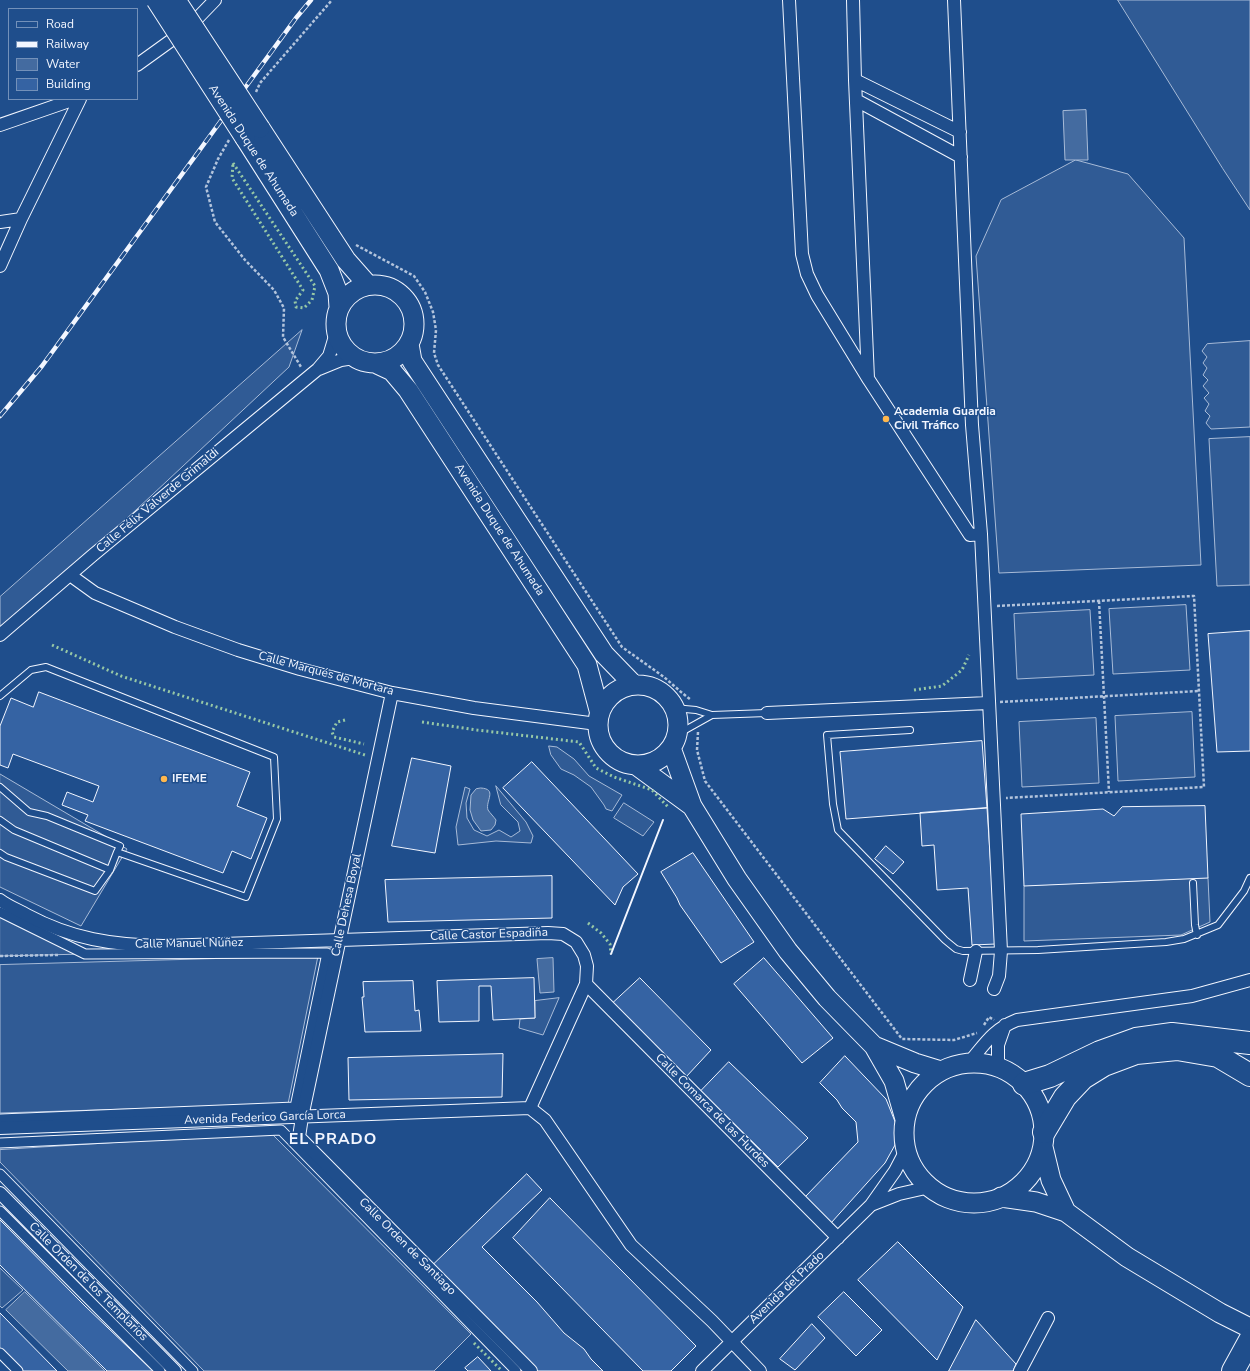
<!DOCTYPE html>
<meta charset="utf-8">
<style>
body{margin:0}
#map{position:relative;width:1250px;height:1371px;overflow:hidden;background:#1f4e8c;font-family:"Nunito Sans",sans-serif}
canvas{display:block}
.legend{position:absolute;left:8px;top:8px;width:130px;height:92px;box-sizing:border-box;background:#1f4e8c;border:1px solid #7391ba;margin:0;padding:5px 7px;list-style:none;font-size:12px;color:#f2f6ff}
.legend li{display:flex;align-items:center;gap:8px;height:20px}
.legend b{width:20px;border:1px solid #7391ba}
</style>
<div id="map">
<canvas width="1250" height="1371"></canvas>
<ul class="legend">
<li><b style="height:5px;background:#1f4e8c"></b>Road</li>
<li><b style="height:5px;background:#f2f6ff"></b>Railway</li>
<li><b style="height:11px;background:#446ba0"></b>Water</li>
<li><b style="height:11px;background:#3563a3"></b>Building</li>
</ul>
</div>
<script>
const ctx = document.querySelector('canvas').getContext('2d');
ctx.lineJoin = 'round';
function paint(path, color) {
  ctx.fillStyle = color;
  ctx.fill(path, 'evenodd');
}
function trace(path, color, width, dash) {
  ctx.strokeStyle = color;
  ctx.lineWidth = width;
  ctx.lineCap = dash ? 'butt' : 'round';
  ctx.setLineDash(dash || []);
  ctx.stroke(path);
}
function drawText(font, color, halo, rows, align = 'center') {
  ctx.font = font + ' "Nunito Sans",sans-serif';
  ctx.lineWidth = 3;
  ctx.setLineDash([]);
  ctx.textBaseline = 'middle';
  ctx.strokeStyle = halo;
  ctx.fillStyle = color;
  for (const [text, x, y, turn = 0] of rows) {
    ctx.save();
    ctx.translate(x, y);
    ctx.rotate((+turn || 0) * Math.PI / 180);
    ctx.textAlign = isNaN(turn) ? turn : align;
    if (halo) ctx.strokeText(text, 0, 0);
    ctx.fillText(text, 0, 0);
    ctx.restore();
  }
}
const built = new Path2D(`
 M1118 0H1250V210L1223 169Z
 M1076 160 1128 174 1184 238 1201 565 999 573 976 256 1001 200Z
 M302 330 289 367 0 637V597Z
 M1250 341V427L1211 429 1206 423 1210 416 1205 411 1209 404 1204 398 1209 393 1203 386 1208 380 1203 375 1207 368 1203 363 1207 357 1202 351 1207 344Z
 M1250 437V585L1217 586 1209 439Z
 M1186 605 1190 670 1113 674 1109 609Z
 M1090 610 1094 675 1017 679 1014 614Z
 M1192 712 1195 777 1118 781 1115 716Z
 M1096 718 1099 783 1022 787 1019 722Z
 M549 746 557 747 574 759 589 776 622 795 612 811 606 809 604 805 591 787 574 775 561 769 551 755Z
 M0 774 127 849 81 926 0 887Z
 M496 786 526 822 533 836 531 843 496 841 458 845 456 827 465 787 470 789 466 803 467 818 474 830 487 836 499 830 511 837 520 831 518 822 501 805Z
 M624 803 654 822 643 836 614 818Z
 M1208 878 1210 922 1181 935 1024 941V886Z
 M0 912 85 954 0 956Z
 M318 956 288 1104 0 1113V965Z
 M559 998 543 1035 519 1028 520 1019 535 1018V1001Z
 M271 1133 471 1334 434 1371H204L0 1162V1150Z
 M0 1268 23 1290 2 1308 0 1306Z`);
paint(built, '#305b95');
trace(built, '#a8bbd7', 1);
const water = new Path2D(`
 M1086 110 1088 160H1065L1063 111Z
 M481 788C498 789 485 801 488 810 490 813 494 817 496 820L495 825 491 830 481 831 473 820 470 810 471 795 476 789Z
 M553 958 554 992 540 993 537 959Z
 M25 1292 105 1371H68L6 1310Z`);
paint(water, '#446ba0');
trace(water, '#a8bbd7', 1);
const building = new Path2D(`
 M1250 631V751L1217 752 1208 634Z
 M39 692 250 772 237 806 267 818 251 859 232 851 223 873 85 821 88 815 62 805 67 792 93 802 99 786 13 754 8 768 0 765V726L11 698 33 707Z
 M982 741 987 808 846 819 840 752Z
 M412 758 451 766 435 853 392 846Z
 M532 762 638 874 623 887 615 905 503 788Z
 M1205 806 1208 878 1024 886 1021 814 1103 809 1114 816 1122 807Z
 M987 808 996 944 972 945 968 888 937 890 934 845 922 846 920 813Z
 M886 846 904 862 893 874 875 859Z
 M693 853 754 942 721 963 680 905 677 898 661 872Z
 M552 876V918L388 922 385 880Z
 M764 958 833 1038 802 1063 734 984Z
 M534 978 535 1018 493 1020 491 986H479V1021L439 1022 437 981Z
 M640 978 711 1050 686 1077 613 1003Z
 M413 981 415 1011 419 1010 421 1031 365 1032 362 997H364L363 982Z
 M503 1054 502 1097 349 1100 348 1058Z
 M845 1056 886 1099 896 1124 895 1145 885 1163 831 1223 805 1197 858 1142 856 1122 842 1108 837 1100 820 1083Z
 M729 1062 808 1138 778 1167 701 1091Z
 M527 1174 542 1190 482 1247 537 1302 564 1333 584 1349 591 1359 603 1371H536L432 1266Z
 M550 1198 696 1346 671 1371H643L513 1238Z
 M0 1220 85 1306 153 1371H107L0 1265Z
 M898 1242 963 1307 937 1360 858 1280Z
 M844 1292 882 1330 856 1356 818 1317Z
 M0 1313 57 1371H19L0 1352Z
 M976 1320 1016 1364 1013 1371H949Z
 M812 1324 825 1338 795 1370 780 1359Z
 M478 1357 491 1371H468L465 1368Z`);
paint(building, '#3563a3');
trace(building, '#f2f6ff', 1);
const service = new Path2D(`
 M0 696 31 670 46 667 274 757 277 819 246 897 117 852 120 846 47 816 29 812 0 787
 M674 708 696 710 712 715 678 734
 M712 715 767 713
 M910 730 827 735 833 804 838 830 945 940 956 949 963 951 1038 950 1166 942 1184 939 1218 925 1244 891 1250 878
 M0 820 14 830 110 870
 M0 853 6 857 95 891 110 870 117 852
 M1193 883 1195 925 1197 935`);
const pedestrian = new Path2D(`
 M0 912 85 954 327 953 295 1107 0 1119
 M0 1143 281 1130 516 1371
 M0 1174 193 1371
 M0 1211 160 1371
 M0 1353 18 1371`);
const minor = new Path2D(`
 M789 0 802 254 807 274 817 295 869 380 970 535 981 534
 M853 0 855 80 868 378
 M954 0 972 425 981 534 1001 951 999 976 994 989
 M137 65 187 29 215 0
 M855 80 960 132
 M856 100 961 157
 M0 125 75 99
 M0 222 21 219
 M0 266 21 219 80 99
 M319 369 341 360 354 358
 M70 575 95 593 175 627 238 650 300 669 392 693 474 708 597 724
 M0 635 93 555 318 369 329 356 336 333
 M392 693 302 1117 299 1137 531 1371
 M767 713 988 703
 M0 900C8 906 18 910 27 915 72 939 112 945 163 946L548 933 563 934 576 942 584 955 587 966 586 984 530 1108
 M970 980 976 951
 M586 984 838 1238
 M968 1064C985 1044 992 1030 1017 1020L1192 996 1250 980
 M998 1068V1045L1005 1025
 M530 1108 545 1120 631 1245 712 1321 760 1371
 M0 1128 530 1108
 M0 1193 175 1371
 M871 1205 899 1194 930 1187
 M702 1371 871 1205 895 1171 906 1150
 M1020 1371 1048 1318`);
const primary = new Path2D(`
 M260 128 346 260 368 285
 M245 138 329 270 338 293 339 307
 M336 324a39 39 0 1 1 78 0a39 39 0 1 1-78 0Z
 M409 344 412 361 604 654 633 684
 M377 364 392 371 408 390 587 665 599 710
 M598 725a40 40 0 1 1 80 0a40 40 0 1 1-80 0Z
 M671 748 692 806 737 879 788 951 827 998 874 1046 894 1081 905 1119
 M636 765 692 806
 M874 1046 915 1063 941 1071
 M904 1133a70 70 0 1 1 140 0a70 70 0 1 1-140 0Z
 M1043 1147 1051 1180 1066 1212
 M1001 1197 1036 1202 1066 1212 1127 1257 1220 1313 1250 1328`);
const motorway = new Path2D(`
 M1024 1084 1050 1076 1100 1052 1136 1039 1172 1034 1250 1043
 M1044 1132 1065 1097 1083 1078 1104 1065 1136 1053 1177 1049 1218 1056 1250 1075
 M1233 1371 1250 1340`);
trace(service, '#f2f6ff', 8);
trace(pedestrian, '#f2f6ff', 11);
trace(minor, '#f2f6ff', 14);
trace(primary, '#f2f6ff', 21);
trace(motorway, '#f2f6ff', 24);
trace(new Path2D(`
 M256 92 260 83 332 0
 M229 140 218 159 206 187 215 222 245 260 274 290 284 308 283 337 301 367
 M356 245 414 276 425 292 433 312 436 330 434 353 438 365 622 647 664 677 681 692 691 700
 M1099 601 1109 792
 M997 606 1194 596 1204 787 1006 798
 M1000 702 1199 691
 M698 732 697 750 705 781 902 1039 954 1040 977 1033
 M0 956 60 955
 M984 1025 989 1017 994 1020`), '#b3c4dc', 2.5, [3, 2]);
trace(service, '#1f4e8c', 6);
trace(pedestrian, '#1f4e8c', 9);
trace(minor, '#1f4e8c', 12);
trace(primary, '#1f4e8c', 19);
trace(motorway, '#1f4e8c', 22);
const rail = new Path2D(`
 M0 416 42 366 296 18 311 0`);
trace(rail, '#f2f6ff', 4.5);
trace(rail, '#1f4e8c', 3, [9]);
const primaryBridge = new Path2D(`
 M156 0 245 138
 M176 0 260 128`);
trace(primaryBridge, '#f2f6ff', 21, []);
trace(primaryBridge, '#1f4e8c', 19);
trace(new Path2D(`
 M233 163 315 286 312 300 304 308 296 307 295 301 303 290 232 178Z
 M52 645 121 676 365 755
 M914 690 942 686 962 670 969 655
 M345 720 337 722 332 732 334 737 364 744
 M422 722 477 730 579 742 596 768 614 777 652 790 669 808
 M588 923 601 933 610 944 611 954
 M474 1343 502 1371`), '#97c8a6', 3, [2, 3]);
trace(new Path2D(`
 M611 954 663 820`), '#f2f6ff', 2);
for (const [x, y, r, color] of [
 [886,419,4,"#ffb74d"],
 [164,779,4,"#ffb74d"]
]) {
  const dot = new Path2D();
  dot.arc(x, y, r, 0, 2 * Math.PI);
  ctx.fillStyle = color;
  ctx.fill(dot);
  trace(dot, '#1f4e8c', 1.5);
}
drawText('12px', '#f2f6ff', '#1f4e8c', [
 ["Avenida Duque de Ahumada",253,151,57],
 ["Calle Félix Valverde Grimaldi",158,501,-40],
 ["Avenida Duque de Ahumada",499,530,57],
 ["Calle Marqués de Mortara",326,674,15],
 ["Calle Dehesa Boyal",347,905,-78],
 ["Calle Castor Espadiña",489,935,-2],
 ["Calle Manuel Núñez",189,944,-1],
 ["Calle Comarca de las Hurdes",712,1111,45],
 ["Avenida Federico García Lorca",265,1118,-2],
 ["Calle Orden de Santiago",407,1247,45],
 ["Calle Orden de los Templarios",88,1282,45],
 ["Avenida del Prado",787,1288,-44]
]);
drawText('bold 12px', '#f2f6ff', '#1f4e8c', [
 ["Academia Guardia",894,412],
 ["Civil Tráfico",894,426],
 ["IFEME",172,779]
], 'left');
ctx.letterSpacing = '1px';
drawText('bold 16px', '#f2f6ff', '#1f4e8c', [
 ["EL PRADO",333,1140]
]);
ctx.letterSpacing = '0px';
</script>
